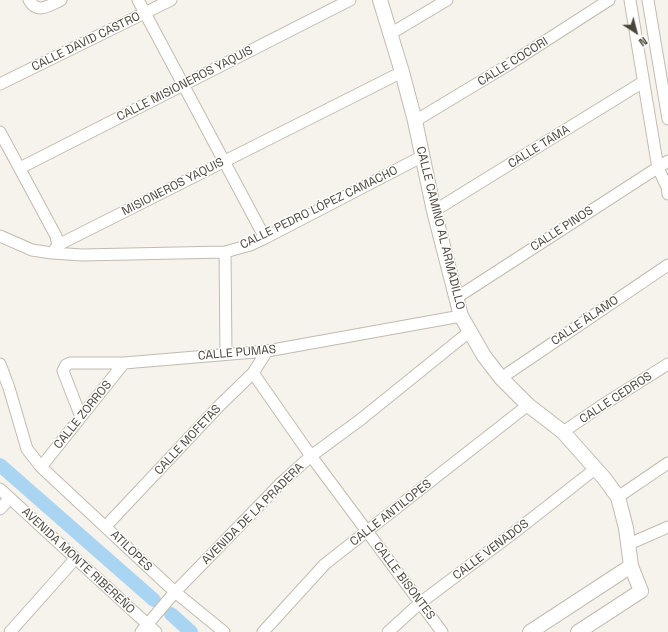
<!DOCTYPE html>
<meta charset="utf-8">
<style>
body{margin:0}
#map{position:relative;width:668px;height:632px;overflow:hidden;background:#f6f3ec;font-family:"Space Grotesk",sans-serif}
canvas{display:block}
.north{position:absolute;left:616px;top:12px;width:40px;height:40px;-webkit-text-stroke:3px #fff;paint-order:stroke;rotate:144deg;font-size:11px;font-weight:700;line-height:16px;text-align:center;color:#4b4439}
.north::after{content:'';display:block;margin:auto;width:14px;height:18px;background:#4b4439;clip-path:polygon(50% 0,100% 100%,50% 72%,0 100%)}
</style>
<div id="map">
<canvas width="668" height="632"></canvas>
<div class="north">N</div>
</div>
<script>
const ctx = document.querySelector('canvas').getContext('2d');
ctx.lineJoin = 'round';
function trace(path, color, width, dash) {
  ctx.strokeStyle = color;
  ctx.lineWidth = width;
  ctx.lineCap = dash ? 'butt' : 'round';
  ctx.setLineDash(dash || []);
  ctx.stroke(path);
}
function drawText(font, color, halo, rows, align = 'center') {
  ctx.font = font + ' "Space Grotesk",sans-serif';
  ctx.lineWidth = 3;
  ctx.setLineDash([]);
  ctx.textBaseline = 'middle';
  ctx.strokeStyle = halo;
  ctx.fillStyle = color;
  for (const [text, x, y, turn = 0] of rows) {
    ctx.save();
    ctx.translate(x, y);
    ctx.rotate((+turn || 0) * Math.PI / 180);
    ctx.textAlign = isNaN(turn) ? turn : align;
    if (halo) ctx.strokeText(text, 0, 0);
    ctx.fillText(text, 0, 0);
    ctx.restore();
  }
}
trace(new Path2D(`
 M0 465 154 600
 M171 614 191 632`), '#a9d4f2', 14);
const minor = new Path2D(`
 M29 0C37 15 50 5 61 0
 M138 0 265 238
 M630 0 658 168 667 187 668 194
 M648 0 668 119
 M390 34 447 0
 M0 84 171 0
 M415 121 508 65 609 0
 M0 132 56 236 58 245
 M20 168 350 0
 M434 211 643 82
 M0 236 32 250 52 253 82 255 225 252 250 245 265 238 423 156
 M225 252 226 354
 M52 253 58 245 402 72
 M456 298 668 161
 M0 364 9 388 27 449 41 467 175 592 224 632
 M253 373 311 456 442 632
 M501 378 668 265
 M81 417 63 371 66 365 70 363H124L267 351 461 316
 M563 432 601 406 668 364
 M41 467 124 363
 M0 489 156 632
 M618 497 668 463
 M0 509 10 498
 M106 526 220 405 253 373 267 351
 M629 544 668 527
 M10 632 75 559
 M141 632 175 592 281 483 311 456 360 420 469 332
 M263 632 325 564 528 405
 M388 632 420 603 516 531 595 469`);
const tertiary = new Path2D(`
 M380 0 402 72 415 121 434 211 461 316 484 356 501 378 528 405 563 432 604 478 618 497 626 528 631 566 641 591 578 632
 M530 632 631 566`);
trace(minor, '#c2bbae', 13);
trace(tertiary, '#c2bbae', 16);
trace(minor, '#fff', 11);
trace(tertiary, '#fff', 14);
drawText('12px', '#4b4439', '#fff', [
 ["CALLE DAVID CASTRO",86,42,-26],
 ["CALLE COCORI",513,62,-32],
 ["CALLE MISIONEROS YAQUIS",185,84,-27],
 ["CALLE TAMA",539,147,-32],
 ["MISIONEROS YAQUIS",173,187,-27],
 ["CALLE PEDRO LÓPEZ CAMACHO",319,208,-26],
 ["CALLE CAMINO AL ARMADILLO",440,228,76],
 ["CALLE PINOS",562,229,-33],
 ["CALLE ÁLAMO",585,321,-34],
 ["CALLE PUMAS",237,353,-5],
 ["CALLE CEDROS",616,398,-33],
 ["CALLE ZORROS",83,415,-51],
 ["CALLE MOFETAS",188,440,-47],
 ["CALLE ANTILOPES",391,513,-38],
 ["AVENIDA DE LA PRADERA",253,514,-45],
 ["CALLE VENADOS",491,550,-37],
 ["ATILOPES",131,551,44],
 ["AVENIDA MONTE RIBEREÑO",78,561,43],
 ["CALLE BISONTES",404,581,53]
]);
</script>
